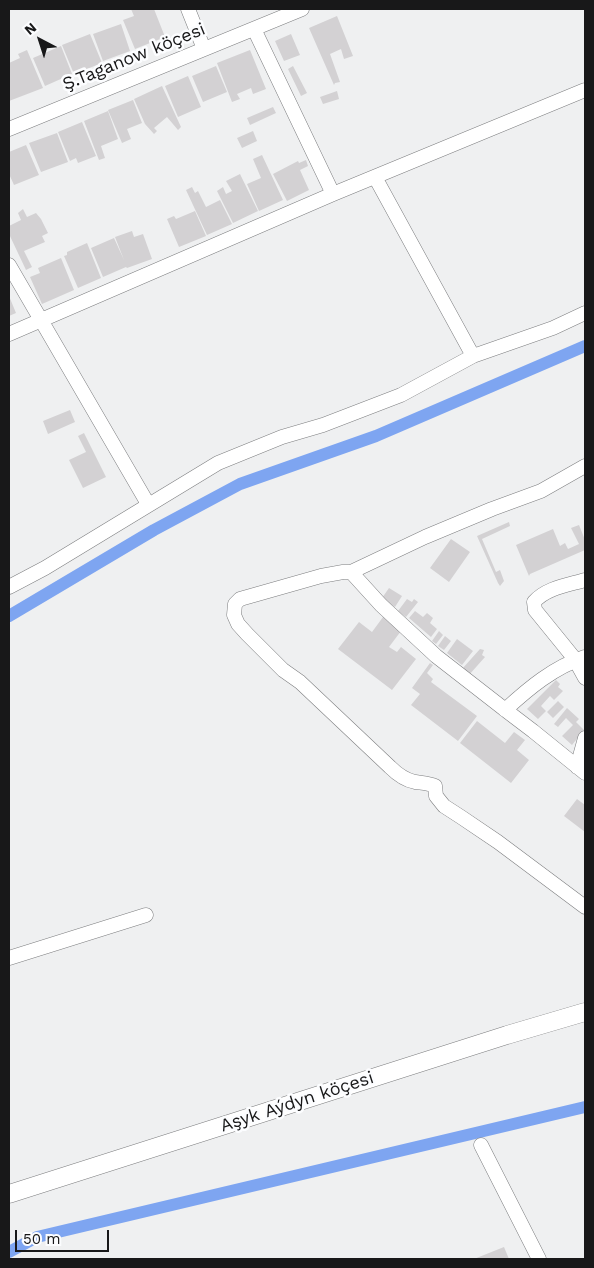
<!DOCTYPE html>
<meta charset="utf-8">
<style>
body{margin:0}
#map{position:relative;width:594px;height:1268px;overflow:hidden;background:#eff0f1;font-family:"Work Sans",sans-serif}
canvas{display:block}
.frame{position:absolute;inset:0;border:10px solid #181819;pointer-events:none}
.north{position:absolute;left:15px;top:15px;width:50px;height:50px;-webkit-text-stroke:4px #fcfdff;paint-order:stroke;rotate:320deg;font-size:14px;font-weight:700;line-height:20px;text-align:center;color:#181819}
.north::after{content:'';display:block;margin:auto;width:18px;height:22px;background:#181819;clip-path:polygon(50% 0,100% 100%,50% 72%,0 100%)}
.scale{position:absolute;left:15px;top:1230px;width:94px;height:22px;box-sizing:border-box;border:2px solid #181819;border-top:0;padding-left:6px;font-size:15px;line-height:18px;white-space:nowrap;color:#181819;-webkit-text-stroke:4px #fcfdff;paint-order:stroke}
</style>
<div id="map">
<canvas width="594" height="1268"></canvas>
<div class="frame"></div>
<div class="north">N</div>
<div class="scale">50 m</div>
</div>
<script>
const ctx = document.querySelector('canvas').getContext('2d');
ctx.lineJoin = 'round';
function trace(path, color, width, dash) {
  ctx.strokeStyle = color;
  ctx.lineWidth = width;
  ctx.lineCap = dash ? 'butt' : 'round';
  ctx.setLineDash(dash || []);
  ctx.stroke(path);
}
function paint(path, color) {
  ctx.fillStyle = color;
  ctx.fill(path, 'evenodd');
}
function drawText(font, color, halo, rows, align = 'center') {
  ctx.font = font + ' "Work Sans",sans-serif';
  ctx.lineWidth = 5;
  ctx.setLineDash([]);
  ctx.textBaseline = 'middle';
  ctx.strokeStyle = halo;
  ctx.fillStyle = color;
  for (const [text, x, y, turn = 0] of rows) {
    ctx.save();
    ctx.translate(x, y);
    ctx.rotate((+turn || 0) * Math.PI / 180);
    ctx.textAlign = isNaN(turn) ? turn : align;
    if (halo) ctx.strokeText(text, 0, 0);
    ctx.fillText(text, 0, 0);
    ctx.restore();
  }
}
trace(new Path2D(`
 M9 616 154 530 240 484 376 436 585 346
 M9 1252 37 1237 585 1107`), '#7ea5f1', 12);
paint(new Path2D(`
 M131 9H154L165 37 135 49 123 20 134 16Z
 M337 16 353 56 344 59 341 49 330 54 340 82 335 83 334 85 309 28Z
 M121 24 130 51 103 61 93 34Z
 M90 34 102 63 74 74 62 45Z
 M291 34 300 55 284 61 275 41Z
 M61 46 72 74 45 86 33 58Z
 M27 50 43 88 9 101V63L20 58 18 54Z
 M250 50 266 89 253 94 251 88 237 94 240 99 232 102 217 63Z
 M216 66 227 92 203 102 192 76Z
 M293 66 307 93 301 96 288 69Z
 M188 76 201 107 178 117 165 86Z
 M162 86 181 127 178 130 167 117 154 128 157 131 154 134 145 124 134 99Z
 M337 91 339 99 323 104 320 97Z
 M133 100 142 123 127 129 131 139 122 143 108 110Z
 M273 107 276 113 250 125 247 118Z
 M108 111 118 139 101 146 105 158 99 160 84 121Z
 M82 122 96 156 78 163 76 158 70 161 58 132Z
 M253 131 257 141 242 148 237 138Z
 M57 133 68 162 41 172 29 143Z
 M26 145 39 175 14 185 9 174V152Z
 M262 155 283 200 259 211 247 184 261 178 253 159Z
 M306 160 308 166 300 170 309 190 287 201 273 174 298 161 299 163Z
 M240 174 258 211 233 223 217 191 223 187 226 194 232 191 226 181Z
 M192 187 195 193 198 191 206 207 220 200 232 224 207 235 186 190Z
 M23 209 27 217 36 213 41 219 48 233 42 236 45 242 24 251 32 267 26 270 9 234V226L21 220 18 213Z
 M195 211 206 236 179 247 167 219 174 216 176 219Z
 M132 231 134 237 143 234 152 259 127 268 126 267 103 277 91 248 114 238 124 260 115 237Z
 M87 243 101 278 78 288 64 256 67 255V252Z
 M61 258 74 290 42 304 30 277 40 273 38 268Z
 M9 296 16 313 9 316Z
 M70 410 75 422 48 434 43 421Z
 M84 433 106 477 83 488 69 460 86 452 78 436Z
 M509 522 510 526 482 539 496 572 500 570 504 581 500 586 498 583 477 536Z
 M579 525 585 540V550L530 574 529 576 516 545 553 529 560 546 565 543 568 549 579 544 571 528Z
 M451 539 470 552 449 582 430 568Z
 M389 588 402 596 395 607 382 598Z
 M407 599 412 602 414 599 418 602 406 617 398 611Z
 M415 611 423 617 427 613 433 618 430 623 437 629 431 637 409 618Z
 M386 613 404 627 389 647 397 652 401 647 416 659 392 690 338 649 359 622 372 632Z
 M439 631 443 635 436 644 432 641Z
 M445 636 451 641 444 650 438 646Z
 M457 639 473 651 462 665 447 653Z
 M480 649 484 650 482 655 485 657 469 675 462 669Z
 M430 663 433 665 427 673 433 679 431 682 477 716 458 741 411 705 420 694 412 688Z
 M556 680 560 684 558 687 563 691 554 700 550 696 541 706 546 711 538 719 527 709Z
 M558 701 564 707 553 718 547 712Z
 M567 708 579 719 576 722 584 730 572 745 562 736 573 725 566 718 558 727 554 724Z
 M477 721 505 743 514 732 525 740 517 750 529 760 511 783 460 743Z
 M577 799 585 805V832L564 816Z
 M504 1247 509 1259H474Z`), '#d3d1d3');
const minor = new Path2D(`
 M188 9 204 49
 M254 29 333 194
 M9 129 302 9
 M375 177 473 356
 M9 265 148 504
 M9 334 333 194 585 90
 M585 466 541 491 492 509 425 537 351 572H343L321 576 240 599 235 604 234 615 238 624 247 634 283 670 300 682 390 767C397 774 405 780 415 782 422 783 429 783 435 786L436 796 444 806 461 817 498 842 585 907
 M351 572 381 605 436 656 508 712 533 731 585 773
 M585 580C568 585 546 588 534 602L535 610 574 658 585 678
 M9 587 45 568 218 463 282 437 323 425 401 395 473 356 553 328 585 313
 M505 710C529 688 554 667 585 657
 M577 767 585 738
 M9 958 146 915
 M481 1145 539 1259`);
const major = new Path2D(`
 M9 1194 507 1035 585 1012`);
trace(minor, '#7c7d7f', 15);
trace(major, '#7c7d7f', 19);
trace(minor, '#fff', 14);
trace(major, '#fff', 18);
drawText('18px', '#181819', '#fcfdff', [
 ["Ş.Taganow köçesi",134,57,-22],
 ["Aşyk Aýdyn köçesi",297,1102,-18]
]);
</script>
